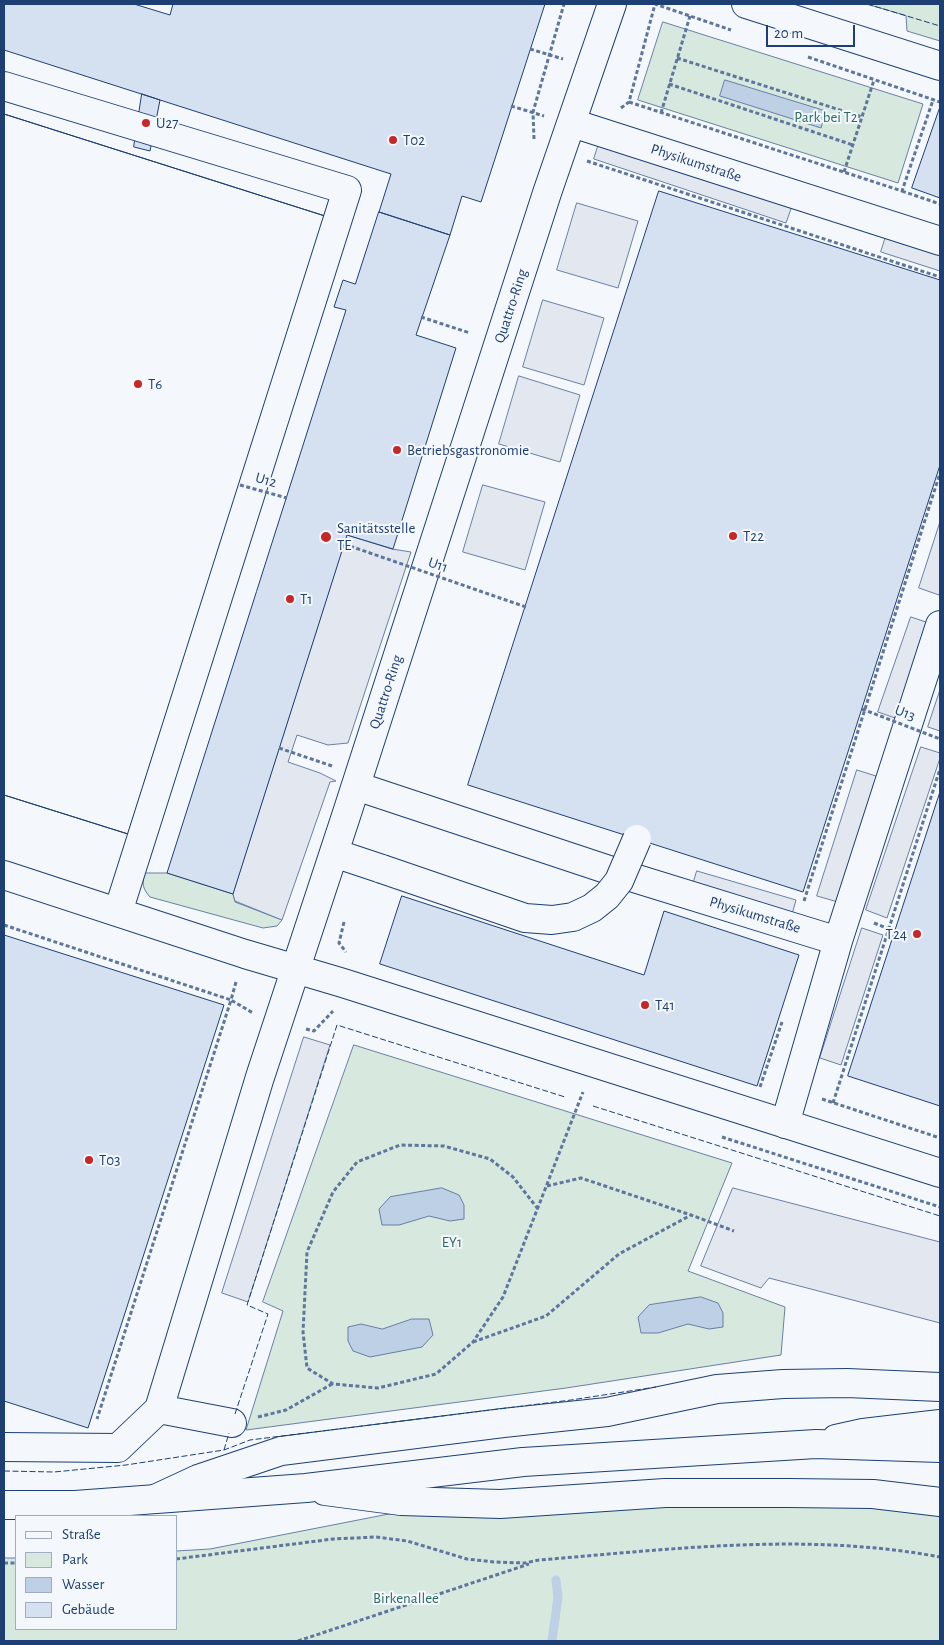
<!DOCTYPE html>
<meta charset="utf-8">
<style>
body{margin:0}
#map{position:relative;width:944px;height:1645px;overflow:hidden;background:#f4f7fb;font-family:"Alegreya Sans",sans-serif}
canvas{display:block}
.frame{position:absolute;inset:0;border:5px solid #1d3f73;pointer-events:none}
.legend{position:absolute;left:15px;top:1515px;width:162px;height:115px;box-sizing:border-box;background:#f4f7fb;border:1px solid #9eadc5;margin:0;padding:6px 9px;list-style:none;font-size:15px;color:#1d3f73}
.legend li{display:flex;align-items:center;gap:10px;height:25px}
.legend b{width:25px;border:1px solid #9eadc5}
.scale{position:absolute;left:766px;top:25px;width:89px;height:22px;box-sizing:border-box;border:2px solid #1d3f73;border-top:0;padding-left:6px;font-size:15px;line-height:18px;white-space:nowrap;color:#1d3f73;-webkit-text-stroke:4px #f4f7fb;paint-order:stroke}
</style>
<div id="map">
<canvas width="944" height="1645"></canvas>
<div class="frame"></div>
<ul class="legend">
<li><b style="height:6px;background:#f4f7fb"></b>Straße</li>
<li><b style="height:14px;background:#d7e8df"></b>Park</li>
<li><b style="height:14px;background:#bed0e5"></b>Wasser</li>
<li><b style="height:14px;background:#d5e0f0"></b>Gebäude</li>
</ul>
<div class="scale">20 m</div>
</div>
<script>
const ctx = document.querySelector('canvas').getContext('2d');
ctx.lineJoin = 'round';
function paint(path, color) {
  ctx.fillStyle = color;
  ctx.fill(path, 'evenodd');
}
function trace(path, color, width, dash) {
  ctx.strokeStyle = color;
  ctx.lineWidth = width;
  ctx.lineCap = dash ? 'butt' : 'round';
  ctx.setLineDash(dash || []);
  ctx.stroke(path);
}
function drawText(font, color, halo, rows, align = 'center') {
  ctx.font = font + ' "Alegreya Sans",sans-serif';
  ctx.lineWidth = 4;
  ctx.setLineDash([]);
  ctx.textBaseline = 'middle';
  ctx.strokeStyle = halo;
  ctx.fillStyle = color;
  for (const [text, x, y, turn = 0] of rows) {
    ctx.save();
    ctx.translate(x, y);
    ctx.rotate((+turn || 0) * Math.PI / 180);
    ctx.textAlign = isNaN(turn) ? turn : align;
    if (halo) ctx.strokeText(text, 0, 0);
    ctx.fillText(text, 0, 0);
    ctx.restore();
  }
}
const green = new Path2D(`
 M867 4H940V41L907 31 906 16Z
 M663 22 923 104 898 183 638 100Z
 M145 873H167L233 894 235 902 282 920 277 926 263 928 150 897C142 888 142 883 145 873Z
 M354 1045 732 1163 688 1271 785 1307 781 1355 566 1388 246 1430 283 1311 263 1302Z
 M680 1503H872L940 1513V1641H4V1558H16V1629H176V1551L210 1549 399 1512Z`);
paint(green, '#d7e8df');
trace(green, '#687fa3', 1);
const parking = new Path2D(`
 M600 140 793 203 786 223 594 159Z
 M577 203 638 221 618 288 557 270Z
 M887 233 940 249V271L881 252Z
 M543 300 604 318 584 385 523 367Z
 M519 376 580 395 560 462 499 444Z
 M483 485 545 502 525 570 463 552Z
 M940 522V591L939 595 919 588Z
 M347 535 392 549 411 552 348 743 328 745 297 735 288 762 320 773 336 781 330 782 282 920 235 901 233 894Z
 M911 617 929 623 895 718 878 712Z
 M940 690V731L928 727Z
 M921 747 940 753V758L887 918 866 910Z
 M857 770 879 777 838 902 817 896Z
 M697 871 796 900 791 918 692 888Z
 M862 928 883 935 841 1065 820 1058Z
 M304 1037 330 1045 248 1302 222 1293Z
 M733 1188 940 1242V1323L769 1278 761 1288 701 1266Z`);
paint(parking, '#e3e8f0');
trace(parking, '#687fa3', 1);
const water = new Path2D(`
 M725 80 826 111 821 128 720 96Z
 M442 1188 459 1195 464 1205V1219L450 1221 429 1216 399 1225H382L379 1209 390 1197Z
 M701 1297 718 1303 723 1313V1327L709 1329 688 1324 658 1333H641L638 1317 649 1305Z
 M412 1319H429L433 1335 422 1347 370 1357 353 1351 348 1341V1327L361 1324 382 1329Z`);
paint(water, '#bed0e5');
trace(water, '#687fa3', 1);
trace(new Path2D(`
 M552 1641 558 1597 556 1580`), '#bed0e5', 9);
const building = new Path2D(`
 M4 4H134L170 15 173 4H545L481 202 462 196 450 235 379 212 391 174 4 50Z
 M142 94 160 100 150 151 134 147Z
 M940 107V198L912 188Z
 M4 114 325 216 128 834 4 795Z
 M4 114 325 216 128 834 4 795Z
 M659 191 940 280V465L803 892 468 785Z
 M379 212 450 235 416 335 456 348 393 549 347 535 233 894 167 873 346 310 334 307 343 280 355 284Z
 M940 792V1106L848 1076Z
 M402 896 644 975 664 911 799 955 757 1086 380 964Z
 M4 935 224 1005 88 1428 4 1401Z`);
paint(building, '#d5e0f0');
trace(building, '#1d3f73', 1);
const minor = new Path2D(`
 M746 4 940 66
 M4 86 347 190 118 912
 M572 123 940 241
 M356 786 621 874 838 941
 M334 853 382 869
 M4 875 245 954 343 983 940 1173
 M785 1124 838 941 940 625
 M159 1409 232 1423
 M836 1439 863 1433 940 1424
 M4 1447 118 1448 159 1409 260 1077 346 816 547 193 612 4
 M325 1491 401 1501 500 1504 665 1493H788L873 1494 940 1502
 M157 1498 198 1479 281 1451 503 1423 607 1412 717 1389 783 1384 847 1383 940 1387`);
const major = new Path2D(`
 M4 1505H75L306 1488 523 1462 816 1444 940 1448`);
trace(minor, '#1d3f73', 30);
trace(major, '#1d3f73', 30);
trace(new Path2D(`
 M530 49 563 59
 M808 57 940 102
 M677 58 862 117
 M669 84 853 145
 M629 102 902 191 933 100
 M511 106 544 116
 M621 108 629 102 655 4 731 30
 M661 113 690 16
 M534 139 533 112 564 4
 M587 161 940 277
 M844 172 874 80
 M902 191 940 204
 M421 317 470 333
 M279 748 332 766
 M804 901 940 473
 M344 922 339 943 346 952
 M874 923 889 929
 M4 925 231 1000 97 1419
 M236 982 231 1000 253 1013
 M306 1029 314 1031 333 1011
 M760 1087 782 1022
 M822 1099 940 1138
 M833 1103 940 769
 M722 1137 940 1207
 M547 1186 581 1178 691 1215
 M538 1209 513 1177 490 1159 444 1146 400 1145 357 1162 333 1192 307 1252 303 1332 307 1368 333 1384 378 1388 436 1374 473 1342 503 1297 583 1092
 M473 1342 546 1316 619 1254 691 1215 734 1231
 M258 1417 286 1410 332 1384
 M176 1559 333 1539 376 1537 407 1541 467 1559 494 1562 525 1563 539 1560C674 1549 806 1532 940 1557
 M4 1563H16
 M298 1641 529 1564`), '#5e769c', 3, [4, 2.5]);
trace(minor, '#f4f7fb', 28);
trace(major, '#f4f7fb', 28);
const minorBridge = new Path2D(`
 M382 869 525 918 552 920 573 917 592 908 607 896 619 881 637 839`);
trace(minorBridge, '#1d3f73', 30, []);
trace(new Path2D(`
 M240 485 287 498
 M344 544 526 607
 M862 709 940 739`), '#5e769c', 3, [4, 2.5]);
trace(minorBridge, '#f4f7fb', 28);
trace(new Path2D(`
 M867 4 940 26
 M593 1106 940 1216
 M235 1414 268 1314 247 1305 337 1025 565 1097
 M224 1450 229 1433
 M4 1471 54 1472 126 1465 224 1450 250 1440 571 1400 656 1387`), '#1d3f73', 1, [6, 2.5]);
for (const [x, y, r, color] of [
 [146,123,5,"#c62828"],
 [393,140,5,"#c62828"],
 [138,384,5,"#c62828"],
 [397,450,5,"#c62828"],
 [733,536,5,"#c62828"],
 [326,537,6,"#c62828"],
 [290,599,5,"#c62828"],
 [917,934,5,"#c62828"],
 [645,1005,5,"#c62828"],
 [89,1160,5,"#c62828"]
]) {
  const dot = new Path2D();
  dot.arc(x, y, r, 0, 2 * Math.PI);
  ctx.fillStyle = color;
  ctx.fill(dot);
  trace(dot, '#f4f7fb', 2);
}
drawText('15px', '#2c6c60', '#f4f7fb', [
 ["Park bei T2",826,117],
 ["EY1",452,1242],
 ["Birkenallee",406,1598]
]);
drawText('15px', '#1d3f73', '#f4f7fb', [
 ["U27",156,123],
 ["T02",403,140],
 ["T6",148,384],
 ["Betriebsgastronomie",407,450],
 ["Sanitätsstelle",337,528],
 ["TE",337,545],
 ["T22",743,536],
 ["T1",300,599],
 ["T24",907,934,"right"],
 ["T41",655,1005],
 ["T03",99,1160]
], 'left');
drawText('15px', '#1d3f73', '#f4f7fb', [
 ["Physikumstraße",696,163,18],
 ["Quattro-Ring",511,306,-72],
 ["U12",266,480,16],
 ["U11",438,565,19],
 ["Quattro-Ring",386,692,-72],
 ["U13",905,713,21],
 ["Physikumstraße",755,915,17]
]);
</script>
